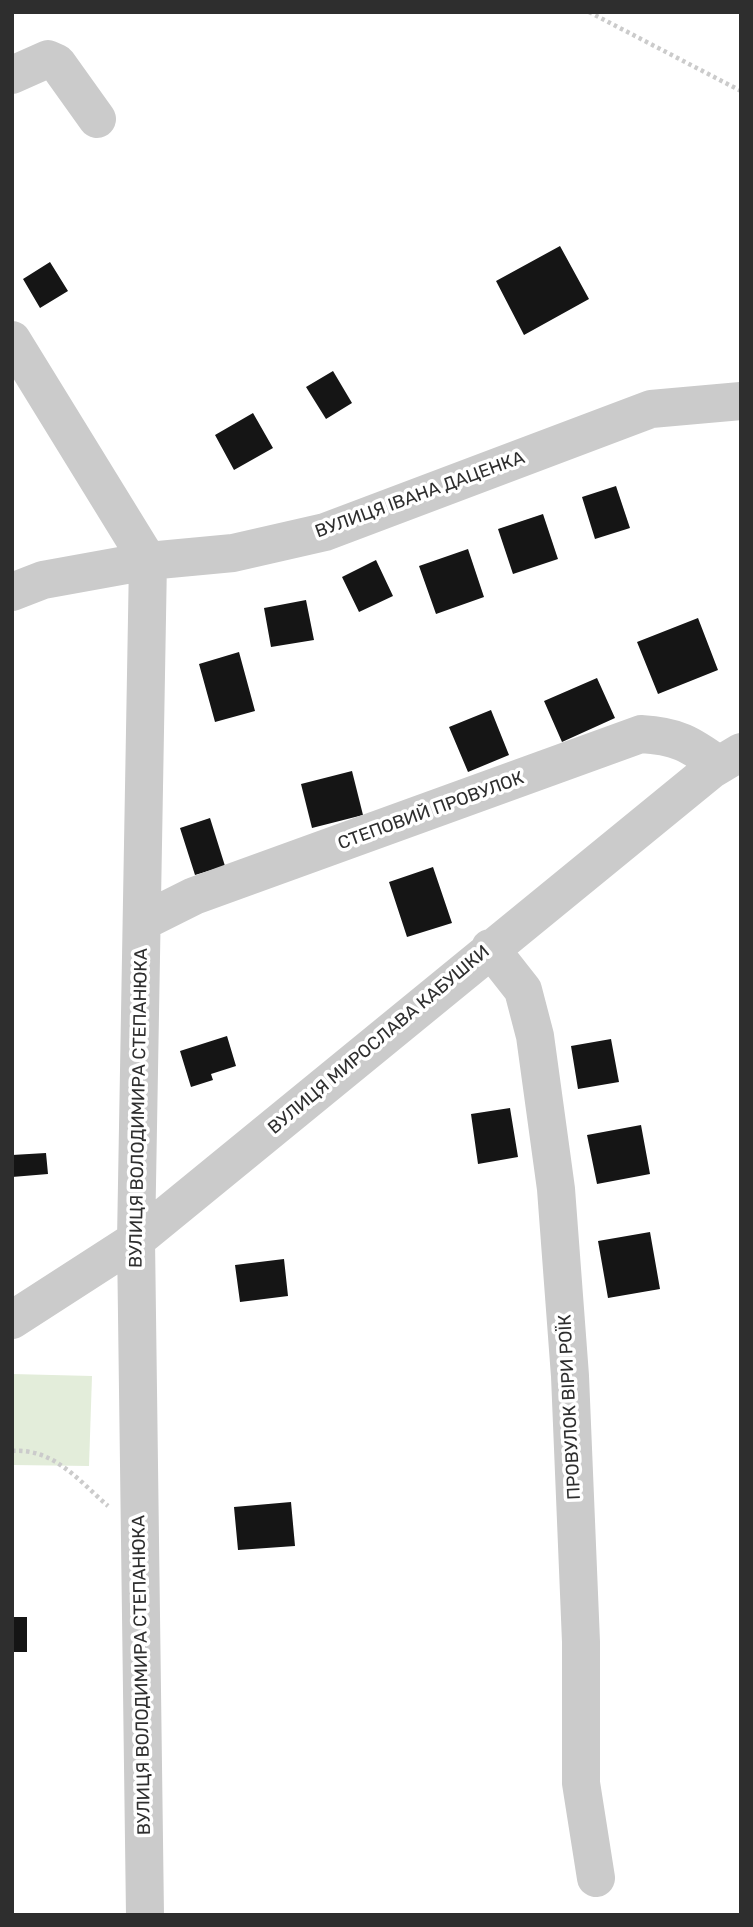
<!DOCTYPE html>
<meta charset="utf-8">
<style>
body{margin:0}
#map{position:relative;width:753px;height:1927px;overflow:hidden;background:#fff;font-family:Rubik,sans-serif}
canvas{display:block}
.frame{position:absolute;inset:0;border:14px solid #2e2e2e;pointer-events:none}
</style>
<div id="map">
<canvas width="753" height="1927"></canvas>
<div class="frame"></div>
</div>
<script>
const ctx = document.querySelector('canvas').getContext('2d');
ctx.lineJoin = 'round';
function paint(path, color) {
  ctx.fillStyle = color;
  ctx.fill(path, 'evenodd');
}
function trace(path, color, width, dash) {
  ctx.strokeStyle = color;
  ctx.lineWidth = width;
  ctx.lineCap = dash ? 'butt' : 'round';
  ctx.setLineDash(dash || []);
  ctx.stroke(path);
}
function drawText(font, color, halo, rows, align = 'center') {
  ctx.font = font + ' Rubik,sans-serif';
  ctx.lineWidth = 7;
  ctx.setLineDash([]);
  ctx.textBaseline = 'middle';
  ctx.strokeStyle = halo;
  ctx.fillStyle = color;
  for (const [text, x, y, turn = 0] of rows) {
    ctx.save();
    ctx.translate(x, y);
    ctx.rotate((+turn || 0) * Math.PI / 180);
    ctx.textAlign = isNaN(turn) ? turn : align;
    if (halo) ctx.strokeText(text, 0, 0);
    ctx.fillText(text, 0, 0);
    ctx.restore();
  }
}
paint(new Path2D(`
 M12 1374 92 1376 89 1466 12 1465Z`), '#e3edda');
paint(new Path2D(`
 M560 246 589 299 524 335 496 281Z
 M50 262 68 291 40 308 23 279Z
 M333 371 352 403 326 419 306 387Z
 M253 413 273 448 234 470 215 435Z
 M616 486 630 528 595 539 582 497Z
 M543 514 558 559 513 574 498 529Z
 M468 549 484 597 436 614 419 566Z
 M376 560 393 596 359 612 342 577Z
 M306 600 314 640 271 647 264 608Z
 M698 618 718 670 658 694 637 642Z
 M239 652 255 711 215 722 199 664Z
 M597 678 615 718 562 742 544 701Z
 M491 710 509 755 468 772 449 727Z
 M352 771 363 815 312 828 301 784Z
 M210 818 225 866 195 875 180 828Z
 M433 867 452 923 407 937 389 882Z
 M227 1036 236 1066 211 1074 213 1080 191 1087 180 1051Z
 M611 1039 619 1082 578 1089 571 1046Z
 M510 1108 518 1157 478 1164 471 1114Z
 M641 1125 650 1174 597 1184 587 1135Z
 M46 1153 48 1174 12 1177V1155Z
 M650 1232 660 1289 608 1298 598 1241Z
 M284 1259 288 1296 240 1302 235 1265Z
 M291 1502 295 1546 238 1550 234 1507Z
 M12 1617H27V1652H12Z`), '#151515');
trace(new Path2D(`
 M589 12 741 91
 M12 1451C54 1448 79 1481 108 1506`), '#cbcbcb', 4.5, [3.5, 3.5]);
trace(new Path2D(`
 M12 75 48 59 57 63 97 119
 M12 340 148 561 136 1240 145 1915
 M12 592 43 580 148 561 233 553 325 532 651 409 741 401
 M142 922 194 896 641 734C677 736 690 744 719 765
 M490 948 523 990 535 1036 556 1189 570 1376 581 1642V1783L596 1878
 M12 1320 136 1240 711 770 741 752`), '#cbcbcb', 38);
drawText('18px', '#2e2e2e', '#fff', [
 ["ВУЛИЦЯ ІВАНА ДАЦЕНКА",420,495,-20],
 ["СТЕПОВИЙ ПРОВУЛОК",431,811,-20],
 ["ВУЛИЦЯ МИРОСЛАВА КАБУШКИ",379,1040,-40],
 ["ВУЛИЦЯ ВОЛОДИМИРА СТЕПАНЮКА",139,1108,-89],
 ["ПРОВУЛОК ВІРИ РОЇК",570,1407,-93],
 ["ВУЛИЦЯ ВОЛОДИМИРА СТЕПАНЮКА",142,1675,-91]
]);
</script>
